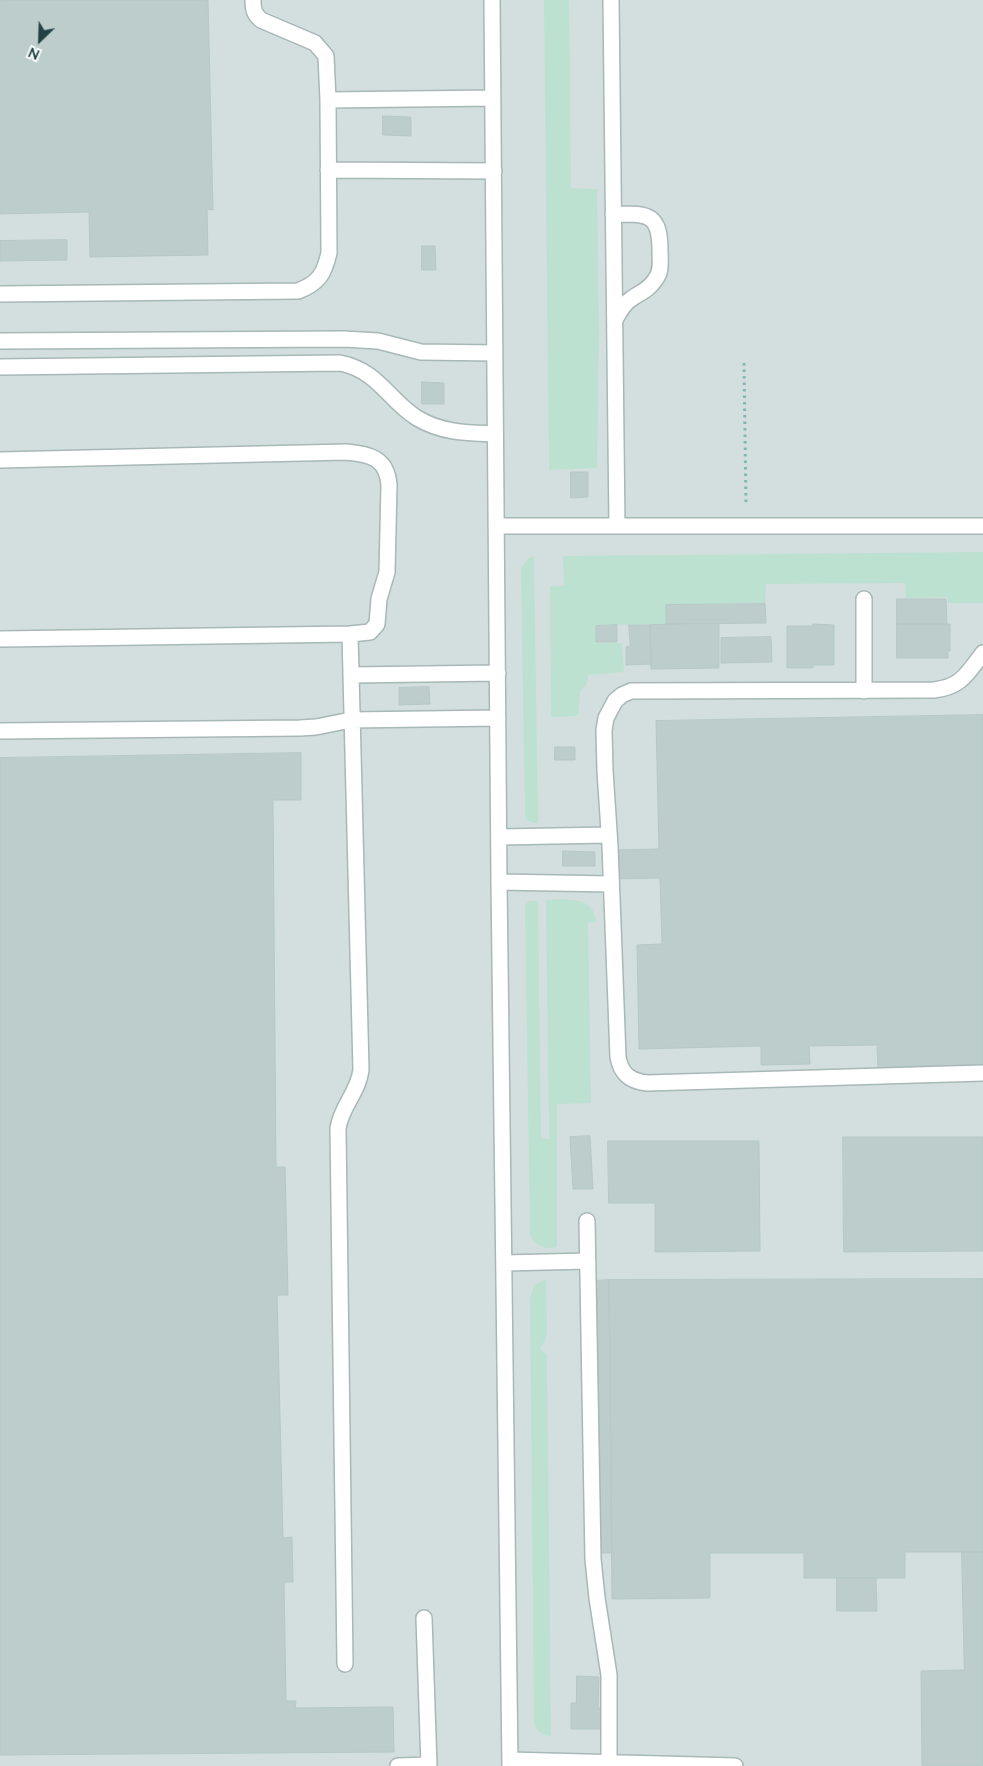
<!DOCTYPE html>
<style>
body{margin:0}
#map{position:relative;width:983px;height:1766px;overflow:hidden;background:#e5efed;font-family:Mulish,sans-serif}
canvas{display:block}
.north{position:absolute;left:15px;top:15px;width:50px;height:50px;-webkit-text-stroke:4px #f6fbfa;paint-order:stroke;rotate:204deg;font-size:14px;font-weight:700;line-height:20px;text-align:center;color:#224243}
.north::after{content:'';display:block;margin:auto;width:18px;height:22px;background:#224243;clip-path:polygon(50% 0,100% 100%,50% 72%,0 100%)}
</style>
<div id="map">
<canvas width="983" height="1766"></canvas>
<div class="north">N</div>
</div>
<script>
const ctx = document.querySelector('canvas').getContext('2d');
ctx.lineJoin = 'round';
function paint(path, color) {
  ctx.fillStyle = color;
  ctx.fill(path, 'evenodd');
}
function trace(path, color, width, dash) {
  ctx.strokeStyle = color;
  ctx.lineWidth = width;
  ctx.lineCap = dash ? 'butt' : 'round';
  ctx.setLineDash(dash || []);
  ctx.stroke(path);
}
paint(new Path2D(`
 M0 0H983V1766H0Z`), '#d3dfde');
paint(new Path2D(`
 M544 0H569L571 188 597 189 599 333 597 468 549 470Z
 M983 552V603H948L947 597 906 598 905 583 766 584 765 603 666 605 665 624 596 625V643H622L624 672 589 675 586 685 580 691 579 714 576 716 551 717 550 586H564L563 556Z
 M534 556 538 823C531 823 527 822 525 815L521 574C521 565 526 559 534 556Z
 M566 899 567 900C584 900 594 904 596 922L588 923 591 1103 557 1104V1247C545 1250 535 1246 530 1235L525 905 529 901H538L541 1139H549L546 900Z
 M546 1279 547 1336 541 1347V1350L547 1355 551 1736C543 1736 537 1732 534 1724L530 1298 534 1285Z`), '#bce1d1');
const building = new Path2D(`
 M0 0H208L213 210 207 209 208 255 90 257 89 212 0 214Z
 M383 116 411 117V136L383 135Z
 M67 240V260L0 261V241Z
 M422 246H435L436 270H422Z
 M422 382 444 383V404H422Z
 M571 472H588V497L571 498Z
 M897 599H946L947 624H897Z
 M765 604 766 623 666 624V605Z
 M719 624V668L651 669 650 625Z
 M813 624 834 625V665H813V668H787V626H813Z
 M897 624H950V651H948V658H897Z
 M617 625V642H596V626Z
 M629 625H650L651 664 626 665V647L630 646Z
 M771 637 772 662 721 663V638Z
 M429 687 430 704 399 705V688Z
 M983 715V1066L878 1068 877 1045 809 1046 810 1064 761 1065V1046L639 1049 637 945 662 944 660 878 615 879V850L659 849 656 721Z
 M555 747H575V760H555Z
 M301 753V800H273L276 1167H285L288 1295H277L283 1538 292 1537 293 1582H284L286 1701H296L295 1708 393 1707 394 1752 0 1755V758Z
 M563 851 595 852V866H563Z
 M590 1136 593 1189H573L570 1137Z
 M843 1137H983V1251L844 1252Z
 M608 1141H759L760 1251 655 1252V1203H609Z
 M983 1279V1552H905V1578H804V1553H710V1598L612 1599 609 1280Z
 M609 1280 612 1553H597L594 1281Z
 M962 1552H983V1766H922L921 1671 964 1670Z
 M837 1578H876L877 1611H837Z
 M577 1676 599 1677 598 1708H602V1729H571V1703H576Z`);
paint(building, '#bccdcb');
trace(building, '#b6c9c7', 1);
const minor = new Path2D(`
 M492 0 499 882 510 1766
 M611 0 617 526
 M328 100 493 98
 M328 170 494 171
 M613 214C647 214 660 212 660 251 660 261 662 272 655 280 649 290 639 293 631 299 623 304 619 313 615 320
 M0 294 298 291C319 283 324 274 329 253L328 100 326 56 315 43 261 20C254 14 253 9 253 0
 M0 341 344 339 378 341 421 352 495 353
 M0 367 340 363C379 371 388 400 417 418 442 433 468 433 495 434
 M0 460 346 452C370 454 387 458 389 485L387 572 379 599 377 624 370 632 350 634 0 639
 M496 526H983
 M983 653C967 674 961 687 934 690L631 691 622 695 615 701 606 718 604 730 605 771 610 846 618 1057C621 1074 630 1081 647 1083L983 1073
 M351 675 498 673
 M864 691V599
 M0 731 300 728 316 727 351 720 498 718
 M499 837 609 835
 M499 882 611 884
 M587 1221 593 1559 597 1598 609 1675V1766
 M504 1263 588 1261
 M424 1618 429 1766
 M345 1664 338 1128C342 1105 358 1093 361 1070L350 634
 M510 1760 735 1766
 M398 1766 429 1765`);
trace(minor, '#a7b8b7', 18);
trace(new Path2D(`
 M744 363 746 505`), '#83b5b4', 3, [2.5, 4]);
trace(minor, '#fff', 15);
</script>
